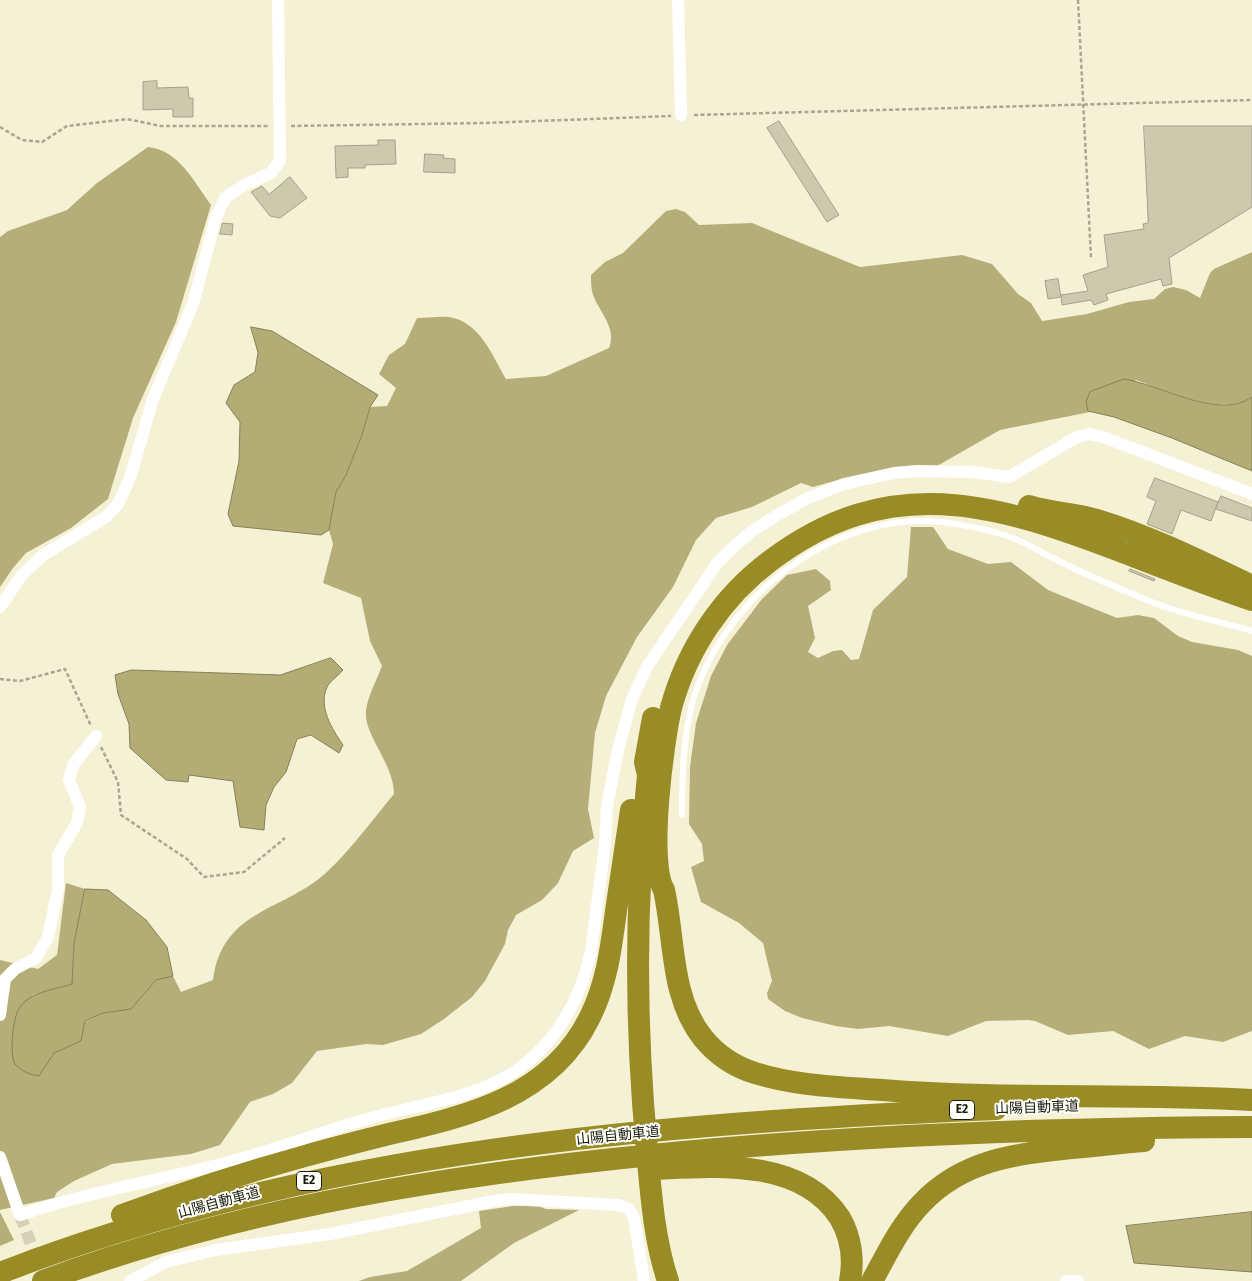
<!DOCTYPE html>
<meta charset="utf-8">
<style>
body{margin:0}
canvas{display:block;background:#f5f1d5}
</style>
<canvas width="1252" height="1281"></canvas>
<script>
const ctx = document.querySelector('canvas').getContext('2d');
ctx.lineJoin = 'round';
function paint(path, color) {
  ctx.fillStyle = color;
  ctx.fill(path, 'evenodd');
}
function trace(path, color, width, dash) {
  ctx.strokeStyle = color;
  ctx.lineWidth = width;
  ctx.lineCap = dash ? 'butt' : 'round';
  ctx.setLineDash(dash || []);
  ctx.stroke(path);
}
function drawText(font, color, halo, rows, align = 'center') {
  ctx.font = font + ' "Fira Sans","Noto Sans JP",sans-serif';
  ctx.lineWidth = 4;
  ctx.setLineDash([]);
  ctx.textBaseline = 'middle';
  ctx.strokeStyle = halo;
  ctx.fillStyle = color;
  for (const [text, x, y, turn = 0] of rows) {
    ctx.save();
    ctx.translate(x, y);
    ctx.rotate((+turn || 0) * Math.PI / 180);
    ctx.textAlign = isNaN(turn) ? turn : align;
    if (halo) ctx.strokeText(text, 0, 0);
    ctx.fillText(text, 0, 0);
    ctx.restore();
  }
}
paint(new Path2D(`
 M148 147C179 150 194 182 211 205L176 322 133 418 108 499 71 528 26 553 13 568 0 587V237L8 231 67 210 97 183Z
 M676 209 685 212 699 225 752 223 860 267 962 255 992 264 1018 294 1031 303 1042 321 1087 314 1129 302 1154 299 1165 289 1173 287 1186 290 1200 298 1210 273 1214 269 1252 252V397C1223 417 1165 391 1136 380L1088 411 1090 412 1000 430 937 466 845 478 813 487 801 483 752 507 716 518 696 540 673 587 637 637 606 696 595 733 588 809 594 838 573 851 558 883 542 900 516 915 508 930 505 944 485 981 472 997 444 1019 421 1034 383 1045 366 1044 317 1051 292 1083 273 1094 250 1102 220 1145 191 1154 112 1164 74 1181 57 1192 54 1198 0 1210V960L38 969 57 955 66 883 85 889 74 944 72 984 33 995 39 1076 54 1053 81 1041 85 1022 103 1013 131 1009 156 980 173 976 181 992 213 980C223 907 286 912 329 870 353 847 373 819 394 794 394 763 363 735 366 710 368 696 377 679 382 666L370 641 361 598 323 583 333 544 329 530 336 492 346 475 362 435 370 407 387 406 396 388 379 374 389 355 405 344 417 318C427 318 439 316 449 317 480 322 492 355 506 379L546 376 609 348C617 328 600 313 593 295 591 289 591 281 591 275L605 262 623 253 666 211Z
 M911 527H933L948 549 988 564 1011 562 1048 590 1117 618 1138 615 1154 618 1178 636 1192 642 1238 650 1252 656V1031L1223 1042 1185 1036 1149 1049 1113 1031 1068 1035 1035 1021 1028 1020 986 1021 948 1036 889 1026 858 1029 836 1026 802 1018 785 1011 768 999 767 993 772 981 763 943 739 923 701 902 691 867 704 861 702 844 689 824 690 767 696 723 711 676 727 645 762 599 787 575 816 569 830 581 831 590 808 606 815 638 808 652 818 658 833 651 842 650 851 660 859 659 873 610 907 577Z
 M535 1205 546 1209 579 1210 514 1243 461 1281H359L370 1277 407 1271 481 1228 479 1211 513 1206Z
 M0 1212 14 1240 0 1246Z`), '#b6ae78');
const water = new Path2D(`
 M251 327 272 331 378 395 370 407 362 435 346 475 336 492 329 530 321 535 233 526 228 514 239 461 240 422 226 403 234 385 255 372 258 353Z
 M1124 379C1159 384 1219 421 1252 397V471L1172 438 1114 417 1088 411 1086 402 1090 392Z
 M331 658 343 670C339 675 330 681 327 687 318 707 332 729 343 745L339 753 311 735 297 739 286 772 274 787 266 805 264 830 240 827 233 781 189 775 188 782 166 780 130 748 129 724 118 694 115 675 131 670 280 675Z
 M85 889 108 890 146 920 167 947 173 976 156 980 131 1009 103 1013 85 1021 81 1041 54 1053 39 1076C30 1075 21 1071 15 1064 9 1055 13 1015 20 1007 32 991 54 990 72 984L74 944Z
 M1252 1212V1272L1134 1263 1126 1226Z`);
paint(water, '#b3ac75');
trace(water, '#858056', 1);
const building = new Path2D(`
 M157 81V88L188 87 189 98H193V117H173V109L143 110V82Z
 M779 121 839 215 827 222 767 128Z
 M1144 126H1252V207L1169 258 1172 284 1163 286 1161 279 1106 294 1108 300 1094 305 1091 300 1062 305 1061 295 1088 291 1083 275 1108 267 1104 235 1144 229 1143 224 1148 223Z
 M378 140H395L396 164 365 165V168H348V177L336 178 335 146 378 145Z
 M425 154 444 155 443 158 455 159V173L424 172Z
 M290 177 307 198 280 218 270 216 251 192 262 186 269 194Z
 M223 223 233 224 232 235 220 234Z
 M1058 279 1061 297 1048 299 1045 281Z
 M1155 478 1218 502 1211 521 1181 510 1172 534 1147 524 1156 501 1147 497Z
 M1221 496 1252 508V521L1216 509Z
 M1130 569 1155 579 1154 581 1129 571Z`);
paint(building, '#ccc9ad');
trace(building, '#a5a186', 1);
trace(new Path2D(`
 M20 1215 39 1265`), '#d4d1b7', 12, [12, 6]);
trace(new Path2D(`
 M1078 0 1091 258
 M694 115 1252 100
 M291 126 485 123 671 116
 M0 127 22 140 42 142 67 126 127 119 161 126H268
 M0 679 20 681 65 669 91 726
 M101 747 118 782 121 815 187 859 204 877 244 872 285 838`), '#a9a690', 2.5, [4, 2.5]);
trace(new Path2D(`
 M682 815C682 774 683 727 697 688 734 586 847 504 956 524 975 527 995 531 1013 538 1026 543 1039 551 1051 557 1080 572 1110 585 1140 597 1176 613 1214 620 1252 631`), '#fff', 6);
trace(new Path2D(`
 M678 0 681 115
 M0 607 22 575 43 555 106 517 118 504 130 478 153 399 193 304 216 217 225 198 244 185 271 173 280 160 278 0
 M0 1015 5 979 15 969 36 958 48 937 58 889V855L77 823 80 807 69 780 73 765 96 736
 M0 1157 20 1215C87 1192 157 1181 225 1163 274 1150 321 1132 370 1118 417 1105 472 1099 514 1072 556 1044 581 999 591 951L605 844 607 806 618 750 632 699 647 667 661 646 718 562 729 551 752 531 779 514 808 498 844 484 894 473 917 471 974 472 1009 477 1077 437 1089 434 1106 438 1252 494
 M130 1281 166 1262 182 1258 216 1250 330 1234 494 1201 511 1199 618 1205 629 1209 634 1218 644 1281
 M1066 1281H1078`), '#fff', 12);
trace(new Path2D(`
 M1029 506C1051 513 1074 513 1097 520 1150 536 1202 562 1252 586
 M1252 600C1207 585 1164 568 1120 551 994 503 889 471 770 561 722 597 687 649 671 708 663 742 647 862 664 890 675 939 670 997 703 1038 717 1055 735 1067 755 1073 796 1086 841 1087 882 1090 1005 1100 1129 1093 1252 1100
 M653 718 645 762 648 775C635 899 635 1026 647 1150 651 1194 654 1239 668 1281
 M654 1169C716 1166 801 1158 840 1218 851 1237 854 1260 850 1281
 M122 1215C182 1193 243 1173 305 1156 333 1148 361 1141 389 1134 468 1116 551 1097 590 1017 607 983 611 948 616 911 621 878 626 844 631 810
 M0 1273C316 1150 659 1123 996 1109
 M43 1281C227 1213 418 1180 613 1159 825 1136 1039 1128 1252 1127
 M872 1281C887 1254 900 1226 921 1204 962 1160 1015 1154 1071 1148 1095 1146 1120 1143 1144 1141`), '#998b25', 22);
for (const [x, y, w] of [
 [962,1110,25],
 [309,1181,25]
]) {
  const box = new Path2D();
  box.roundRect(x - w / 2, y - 9.5, w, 19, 4);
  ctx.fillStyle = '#fefef8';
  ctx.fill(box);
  trace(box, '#1a190e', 1);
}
drawText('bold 12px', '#1a190e', null, [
 ["E2",962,1110],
 ["E2",309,1181]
]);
drawText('14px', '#1a190e', '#fefef8', [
 ["山陽自動車道",1037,1108,-2],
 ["山陽自動車道",618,1136,-6],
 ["山陽自動車道",219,1203,-15]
]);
</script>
